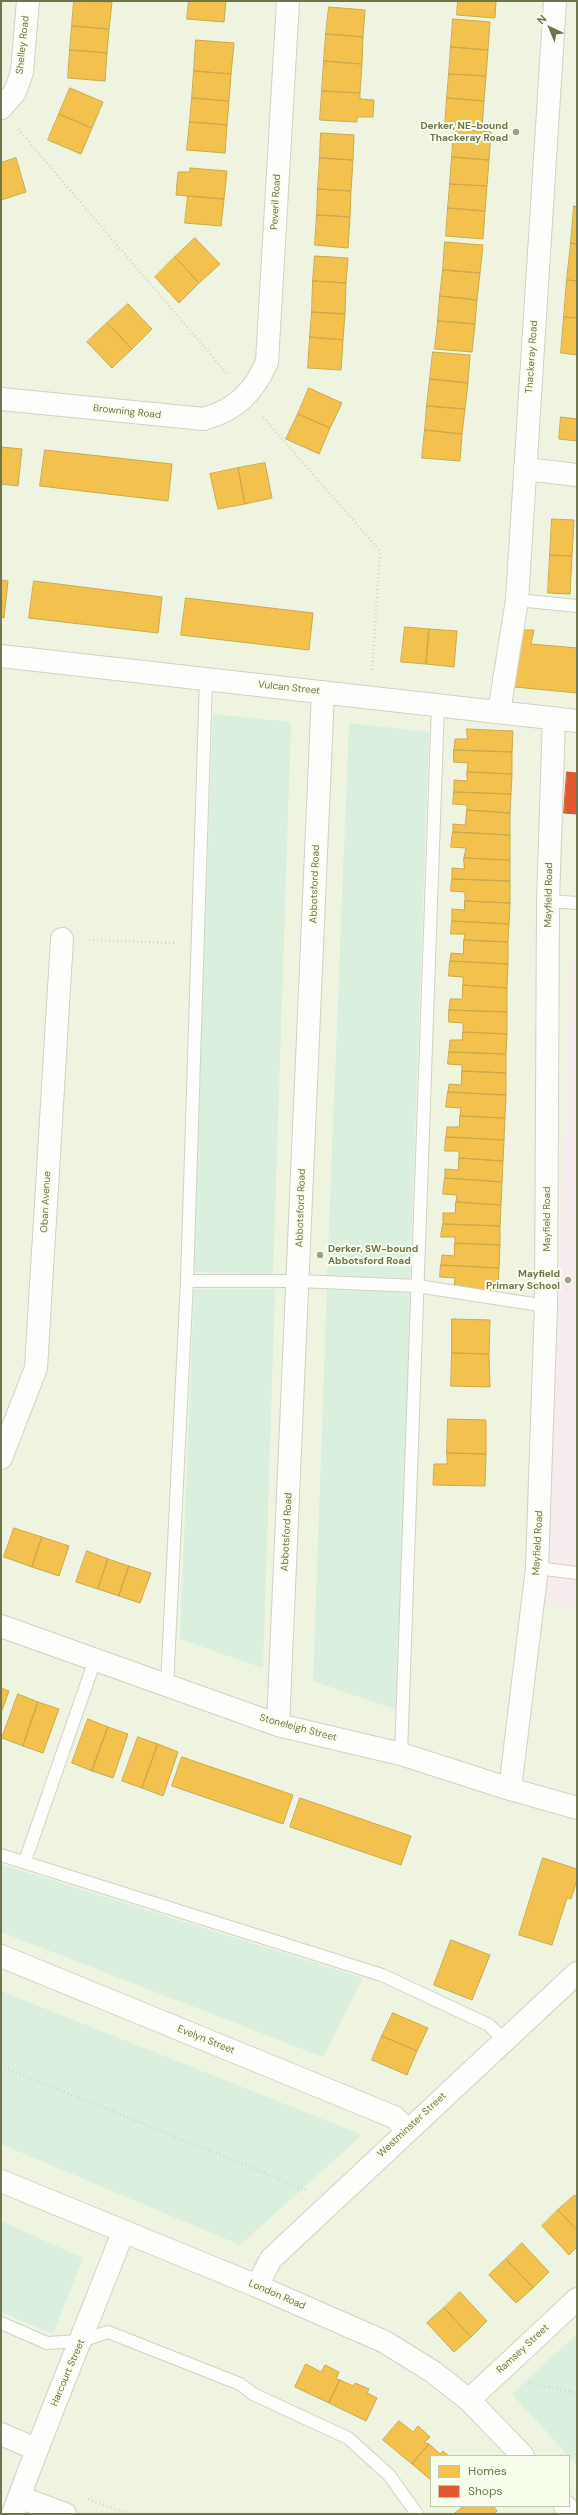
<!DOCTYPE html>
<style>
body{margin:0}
#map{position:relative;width:578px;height:2515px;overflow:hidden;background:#f3f6eb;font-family:"DM Sans",sans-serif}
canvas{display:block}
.frame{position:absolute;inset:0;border:2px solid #70744c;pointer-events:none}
.legend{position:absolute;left:430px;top:2455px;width:140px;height:52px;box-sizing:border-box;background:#f8feec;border:1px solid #c2c7ac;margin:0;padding:5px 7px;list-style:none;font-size:12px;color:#70744c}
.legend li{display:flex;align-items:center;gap:8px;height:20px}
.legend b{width:20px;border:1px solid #c2c7ac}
.north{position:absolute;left:530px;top:8px;width:40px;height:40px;-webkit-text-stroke:3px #f8feec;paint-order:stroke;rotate:316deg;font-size:11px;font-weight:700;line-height:16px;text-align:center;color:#70744c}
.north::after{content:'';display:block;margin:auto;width:14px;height:18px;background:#70744c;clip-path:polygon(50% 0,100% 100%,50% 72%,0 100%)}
</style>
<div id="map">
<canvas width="578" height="2515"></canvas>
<div class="frame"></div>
<ul class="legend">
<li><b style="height:11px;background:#f2c14e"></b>Homes</li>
<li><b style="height:11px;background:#e4572e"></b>Shops</li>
</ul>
<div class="north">N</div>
</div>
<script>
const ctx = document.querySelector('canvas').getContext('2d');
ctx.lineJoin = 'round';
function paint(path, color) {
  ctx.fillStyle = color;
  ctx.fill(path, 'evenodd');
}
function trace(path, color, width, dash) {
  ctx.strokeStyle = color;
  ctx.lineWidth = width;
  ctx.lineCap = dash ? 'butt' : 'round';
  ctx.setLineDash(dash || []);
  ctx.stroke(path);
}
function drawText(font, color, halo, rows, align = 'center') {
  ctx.font = font + ' "DM Sans",sans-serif';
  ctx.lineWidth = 4;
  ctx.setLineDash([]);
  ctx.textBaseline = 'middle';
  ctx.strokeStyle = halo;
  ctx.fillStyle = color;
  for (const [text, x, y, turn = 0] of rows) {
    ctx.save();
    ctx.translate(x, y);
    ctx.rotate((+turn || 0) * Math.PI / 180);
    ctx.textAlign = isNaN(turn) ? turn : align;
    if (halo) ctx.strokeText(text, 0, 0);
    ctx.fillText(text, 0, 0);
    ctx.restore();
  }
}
paint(new Path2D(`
 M1 1H577V2514H1ZM431 2456H569V2506H431Z`), '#eef4df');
paint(new Path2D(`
 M571 955H577V1613L546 1604Z`), '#f6ecee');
paint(new Path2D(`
 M213 714 291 722 273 1275 192 1272Z
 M349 723 429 732 410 1278 327 1276Z
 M327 1287 411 1288 397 1710 313 1681Z
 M194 1289H275L263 1668 180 1639Z
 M1 1865 13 1868 363 1978 323 2057 1 1932Z
 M1 1991 362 2135 240 2245 1 2144Z
 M1 2221 83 2258 53 2334 1 2312Z
 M577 2334V2465L512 2394Z`), '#daefdd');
const homes = new Path2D(`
 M74 1 112 2 109 29 72 26Z
 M189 1H226L224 22 187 19Z
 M458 1H496L495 18 457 15Z
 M329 7 365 10 363 37 326 34Z
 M453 19 490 22 488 50 451 47Z
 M72 26 109 29 107 53 70 50Z
 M326 34 363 37 362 64 324 61Z
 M196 40 234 43 231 74 194 71Z
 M451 47 488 50 486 76 449 74Z
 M70 50 107 53 105 81 68 78Z
 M324 61 362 64 360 93 322 91Z
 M194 71 231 74 229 101 192 98Z
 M449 74 486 76 484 101 447 98Z
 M70 88 103 102 92 128 59 114Z
 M322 91 360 93V99L374 100 373 117H357V122L320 120Z
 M192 98 229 101 227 125 190 122Z
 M447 98 484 101 482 128 445 126Z
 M59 114 92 128 81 154 48 140Z
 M190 122 227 125 225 153 187 150Z
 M454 129 491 132 489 160 452 157Z
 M321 133 354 135 353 160 320 158Z
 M452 157 489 160 487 186 450 184Z
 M16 158 26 192 1 200V163Z
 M320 158 353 160 351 191 318 189Z
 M190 168 227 171 224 199 176 195 178 172H190Z
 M450 184 487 186 485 211 448 208Z
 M318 189 351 191 350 217 317 215Z
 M188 196 224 199 221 226 185 223Z
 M574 206 577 207V244L571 243Z
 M448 208 485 211 483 239 446 236Z
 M317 215 350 217 348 248 315 245Z
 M195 238 220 264 199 283 175 257Z
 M445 242 483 245 480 273 443 270Z
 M571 243 577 244V281L567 280Z
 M315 256 348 258 346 283 313 281Z
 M175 257 199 283 179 303 155 277Z
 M443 270 480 273 477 300 440 296Z
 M567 280 577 281V318L564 317Z
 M313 281 346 283 345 314 312 312Z
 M440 296 477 300 475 324 438 321Z
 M128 304 152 329 132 349 107 323Z
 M312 312 345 314 343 340 310 337Z
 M564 317 577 318V355L561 353Z
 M438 321 475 324 472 352 435 349Z
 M107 323 132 349 112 368 87 342Z
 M310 337 343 340 341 370 308 368Z
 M433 352 470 355 468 383 430 379Z
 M430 379 468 383 465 409 427 406Z
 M309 388 342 403 330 428 298 414Z
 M427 406 465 409 462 434 425 430Z
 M298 414 330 428 319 454 286 439Z
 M561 417 577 419V441L559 439Z
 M425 430 462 434 460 461 422 458Z
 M1 447 22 449 18 486 1 484Z
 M45 450 172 464 168 501 40 486Z
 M265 463 272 498 245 504 238 468Z
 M238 468 245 504 218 509 210 474Z
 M552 519 574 520 572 556 550 555Z
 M550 555 572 556 570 594 548 593Z
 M1 580 8 581 4 618 1 617Z
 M34 581 162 597 158 633 29 618Z
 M186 598 313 613 309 650 181 635Z
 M405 627 429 629 426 664 401 662Z
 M429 629 457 631 454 667 426 664Z
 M518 630H534L531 644 577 648V693L515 687Z
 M467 729 513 731 512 752 454 750 455 739H467Z
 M454 750 512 752V774L467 772 468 763 454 762Z
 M467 772 512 774 511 794 454 792V780L467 781Z
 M454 792 511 794 510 813 467 810V805L453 804Z
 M467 810 510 813V835L453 832V824L465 825Z
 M453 832 510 835V860L464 858 466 848 451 847Z
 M464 858 510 860V881L452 879V868L464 869Z
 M452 879 510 881V903L465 901V892L451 891Z
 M465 901 510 903 509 924 452 921V909L464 910Z
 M452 921 509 924 508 942 464 940 465 934H451Z
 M464 940 508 942V964L450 961 451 953 463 954Z
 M450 961 508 964 507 988 463 985V977L449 976Z
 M463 985 507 988V1012L449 1010 450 999H462Z
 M449 1010 507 1012V1034L463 1032V1023L449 1022Z
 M463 1032 507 1034 506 1054 449 1052 450 1040H462Z
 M449 1052 506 1054V1073L462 1071V1065L448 1064Z
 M462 1071 506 1073V1095L448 1092 449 1084 461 1085Z
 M448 1092 506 1095 505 1118 460 1116 461 1108 446 1107Z
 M460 1116 505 1118 504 1140 446 1137 447 1127H459Z
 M446 1137 504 1140 503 1161 459 1158V1151H445Z
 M459 1158 503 1161 502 1182 445 1178V1169L458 1170Z
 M445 1178 502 1182 501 1205 456 1202 457 1195 443 1194Z
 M456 1202 501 1205 500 1226 443 1224V1213H455Z
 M443 1224 500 1226V1245L455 1243V1237H441Z
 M455 1243 500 1245 499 1268 441 1265 442 1255 454 1256Z
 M441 1265 499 1268 498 1291 454 1289 455 1278 440 1277Z
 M452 1319 490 1320 489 1354 452 1353Z
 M452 1353 489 1354 490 1387 451 1386Z
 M448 1419 486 1420V1454L447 1453Z
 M447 1453 486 1454 485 1486 433 1485 434 1464H447Z
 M14 1528 42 1537 32 1567 4 1557Z
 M42 1537 69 1546 59 1576 32 1567Z
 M87 1551 108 1559 98 1589 76 1582Z
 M108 1559 129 1566 119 1596 98 1589Z
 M129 1566 151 1573 140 1603 119 1596Z
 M1 1688 9 1691 1 1713Z
 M18 1694 38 1702 23 1746 2 1738Z
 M38 1702 59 1709 43 1753 23 1746Z
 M88 1719 108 1727 92 1771 72 1763Z
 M108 1727 128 1734 113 1778 92 1771Z
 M138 1737 158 1744 142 1788 122 1781Z
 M158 1744 178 1752 163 1796 142 1788Z
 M182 1757 293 1795 283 1824 172 1786Z
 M300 1798 411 1836 401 1865 290 1827Z
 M543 1858 577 1869V1880L571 1899 567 1898 552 1945 519 1935Z
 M451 1940 490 1955 472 2000 434 1985Z
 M393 2013 428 2028 417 2051 382 2036Z
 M382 2036 417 2051 407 2075 372 2060Z
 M575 2195 577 2197V2230L558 2210Z
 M558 2210 577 2230V2247L569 2255 542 2226Z
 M522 2243 549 2272 533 2288 506 2259Z
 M506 2259 533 2288 516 2303 489 2275Z
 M460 2292 487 2321 471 2337 444 2308Z
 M444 2308 471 2337 454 2352 427 2323Z
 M306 2364 321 2372 325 2365 339 2372 336 2379 340 2380 329 2403 295 2387Z
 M340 2380 353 2386 355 2383 369 2389 367 2393 377 2398 366 2421 329 2403Z
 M399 2421 413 2432 418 2426 430 2437 424 2443 429 2444 412 2464 383 2440Z
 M429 2444 440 2454 443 2451 449 2456H431V2480L412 2464Z
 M464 2506H493L497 2511 494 2514H454Z`);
paint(homes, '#f2c14e');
trace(homes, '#cbaa4d', 1);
const shops = new Path2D(`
 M567 772 577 773V814L564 813Z`);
paint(shops, '#e4572e');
trace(shops, '#c16037', 1);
const lane = new Path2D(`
 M517 600 577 606
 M548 901 577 903
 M187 1281H298L417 1286 546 1306
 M537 1568 577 1573
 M167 1685 187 1281 206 679
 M401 1754 438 705
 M1 1855 382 1975 489 2025 504 2040
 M25 1861 95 1660
 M1 2323 47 2343 81 2341 108 2332 240 2384 253 2394 348 2438 389 2475 417 2514`);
const street = new Path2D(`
 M1 108 15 92 22 72 28 1
 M1 399 204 419C237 409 253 393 267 362L288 1
 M525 469 577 475
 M1 656 577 721
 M499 712 517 600 555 1
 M1 1458 36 1368 62 939
 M1 1626 278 1725 401 1754 510 1789 577 1808
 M278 1725 323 692
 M510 1789 537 1568 546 1306 548 901 554 718
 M1 1956 394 2117 407 2129
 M1 2181 257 2286 385 2342 433 2372 469 2400 523 2456
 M257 2286 271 2259 577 1973
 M469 2400 577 2299
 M1 2434 36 2449
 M19 2497 65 2514
 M565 2506 572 2514
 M13 2514C47 2419 87 2326 123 2232`);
trace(lane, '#d0d2c5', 14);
trace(street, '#d0d2c5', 24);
trace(new Path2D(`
 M18 129 228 375
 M263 417 380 551 372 670
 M89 940 175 943
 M1 2066 306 2190
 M529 2383 577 2393
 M88 2499 129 2514`), '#d3d6c8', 2.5, [1, 3]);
trace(lane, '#fdfefc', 12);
trace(street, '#fdfefc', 22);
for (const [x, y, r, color] of [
 [516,132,4,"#9ea284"],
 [320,1255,4,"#9ea284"],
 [568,1280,4,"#9ea284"]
]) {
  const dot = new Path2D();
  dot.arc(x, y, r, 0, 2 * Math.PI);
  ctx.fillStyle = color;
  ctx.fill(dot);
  trace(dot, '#f8feec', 1.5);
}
drawText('10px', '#70744c', '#f8feec', [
 ["Shelley Road",23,45,-84],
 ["Peveril Road",276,202,-87],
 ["Thackeray Road",532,357,-86],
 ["Browning Road",127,412,6],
 ["Vulcan Street",289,688,6],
 ["Abbotsford Road",315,884,-88],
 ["Mayfield Road",549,895,-89],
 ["Oban Avenue",46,1202,-87],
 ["Abbotsford Road",301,1208,-88],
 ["Mayfield Road",547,1219,-90],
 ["Abbotsford Road",287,1532,-87],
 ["Mayfield Road",538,1543,-87],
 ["Stoneleigh Street",298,1728,15],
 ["Evelyn Street",206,2040,22],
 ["Westminster Street",412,2125,-43],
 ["London Road",277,2295,23],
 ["Ramsey Street",523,2349,-43],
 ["Harcourt Street",68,2373,-67]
]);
drawText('bold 10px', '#70744c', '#f8feec', [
 ["Derker, NE-bound",508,126],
 ["Thackeray Road",508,138],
 ["Derker, SW-bound",328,1249,"left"],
 ["Abbotsford Road",328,1261,"left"],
 ["Mayfield",560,1274],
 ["Primary School",560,1286]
], 'right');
</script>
